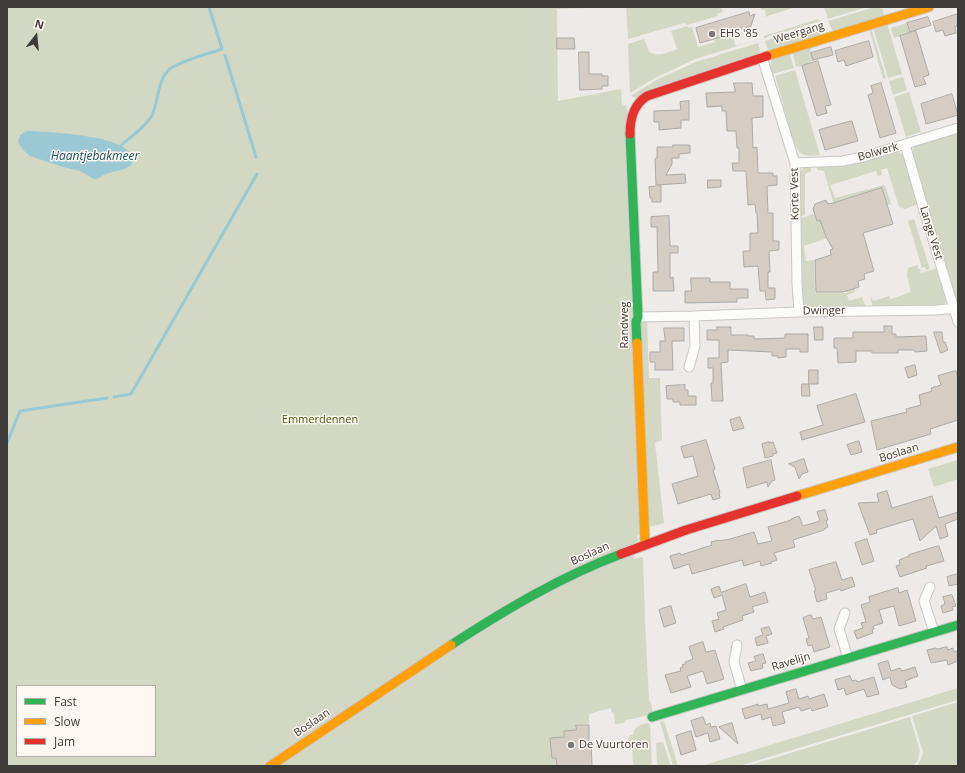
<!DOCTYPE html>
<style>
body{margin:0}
#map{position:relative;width:965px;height:773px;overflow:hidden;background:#edeae7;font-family:"Open Sans",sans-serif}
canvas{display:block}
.frame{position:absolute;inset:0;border:8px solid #3e3c39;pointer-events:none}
.legend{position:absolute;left:16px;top:685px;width:140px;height:72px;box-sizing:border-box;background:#fef8f2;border:1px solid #b1ada8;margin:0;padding:5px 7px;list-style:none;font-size:12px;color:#3e3c39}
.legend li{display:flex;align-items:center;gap:8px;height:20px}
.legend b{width:20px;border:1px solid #b1ada8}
.north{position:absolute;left:16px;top:16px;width:40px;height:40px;-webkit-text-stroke:3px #fef8f2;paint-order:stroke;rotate:16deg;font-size:11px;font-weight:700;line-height:16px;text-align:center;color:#3e3c39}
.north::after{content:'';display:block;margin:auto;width:14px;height:18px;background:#3e3c39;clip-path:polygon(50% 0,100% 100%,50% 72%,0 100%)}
</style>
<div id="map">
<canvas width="965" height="773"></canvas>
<div class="frame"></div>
<ul class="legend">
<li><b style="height:5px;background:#30b455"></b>Fast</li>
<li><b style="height:5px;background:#ff9f0a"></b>Slow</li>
<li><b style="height:5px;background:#e5322d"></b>Jam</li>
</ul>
<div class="north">N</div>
</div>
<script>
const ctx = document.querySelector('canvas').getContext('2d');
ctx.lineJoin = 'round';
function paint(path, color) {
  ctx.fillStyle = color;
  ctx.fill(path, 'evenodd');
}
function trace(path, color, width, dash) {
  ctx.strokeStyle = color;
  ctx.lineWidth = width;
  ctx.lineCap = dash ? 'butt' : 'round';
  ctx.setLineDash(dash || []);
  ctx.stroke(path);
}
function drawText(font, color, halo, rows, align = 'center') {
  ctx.font = font + ' "Open Sans",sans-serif';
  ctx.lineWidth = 3;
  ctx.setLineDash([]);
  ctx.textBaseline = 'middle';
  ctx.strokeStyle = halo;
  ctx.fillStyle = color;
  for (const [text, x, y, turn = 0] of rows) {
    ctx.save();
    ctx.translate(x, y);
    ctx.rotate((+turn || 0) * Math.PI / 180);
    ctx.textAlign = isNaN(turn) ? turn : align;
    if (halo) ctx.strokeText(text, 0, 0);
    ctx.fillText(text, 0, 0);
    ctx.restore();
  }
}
paint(new Path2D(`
 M7 7H611L557 9 558 101 621 89 622 104 626 106 628 112 640 534 638 535 637 538H639L633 559 641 557 643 558 645 619 649 700C651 704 654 709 651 714L633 719 625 720 624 723 615 724 614 713 611 712V708L589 714V724H576L575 731 565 737 553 738 554 756 558 757V766H7ZM17 686H155V756H17Z
 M626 7H721L723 12 717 14 718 16 687 25 684 23 628 39Z
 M761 7H796L764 17 766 15 765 10H762Z
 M824 7H867L828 19Z
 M875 7H882L884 16 834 31 831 28 828 21Z
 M818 19 820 21 764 38V36Z
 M821 23 823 30 822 35 771 50 767 48 765 41Z
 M887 23 902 74 888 78 873 27Z
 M907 23 910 33 894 38 891 28Z
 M687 26 688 28 692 27 698 47 715 42 714 39 732 34 736 46 757 40 695 59 655 78 630 93 628 44 644 39 649 52C659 57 666 53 677 49L671 31Z
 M869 28H871L886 78 883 79Z
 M758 43 760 51 758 54 636 98 631 96 656 80 696 62Z
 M809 46 814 61H811L812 63 796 67 792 51Z
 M789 52 794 68 772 74 770 66 772 60Z
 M795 70 820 155C808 156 800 158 795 144L793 145 786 121 787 118 783 106 781 107V105L783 104 775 76Z
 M903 77 907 90 893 95 889 81Z
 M909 92 921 132 906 137 894 97Z
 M958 131V301L954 298 911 153 916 145Z
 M896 151 900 153 904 156 918 204 905 209 899 207 887 168 881 170 882 175 878 176 876 171 830 185 835 198 884 185 886 188 891 204 887 205 882 188 842 200 848 218V231L804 246 806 261 814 260 815 293H847V289L855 287V292L847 295 849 301 862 297 866 308H808L802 301 799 219 814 214 817 221 820 220 834 205 824 171 817 170V166Z
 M811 166V171L805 174V215L799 217V174L803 168Z
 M914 219 930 269 926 270 925 267 922 268 908 221Z
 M918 265V269H920L921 273 938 268 946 297 945 303 940 306 873 308 870 295 873 301 889 296 891 299 911 292 907 275 908 268Z
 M640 322H647L649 378H660L662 440 655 443 664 523 647 528Z
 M958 460V479L934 487 928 469Z
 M958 688V700L739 766H701Z
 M958 702V766H917L921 759 923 752 912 716Z
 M910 717 920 751 918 760 913 766H747Z
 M664 721 678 766H673L660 722Z
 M647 723 650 724 652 766H621L633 765 632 747H626V743L630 735H633C634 726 640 725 647 723Z
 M663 742 671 766H657L656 743Z`), '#d3d8c5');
paint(new Path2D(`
 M27 131C45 132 136 134 133 162 128 171 115 170 106 174 101 176 98 179 94 179L80 171 63 167 30 156 23 150 18 142 20 135Z`), '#9ac9d3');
trace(new Path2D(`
 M225 55 256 157
 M119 147C129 138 146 127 152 115 159 101 157 79 170 69 182 60 208 54 222 49L209 7
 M114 397 131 394 257 174
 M7 443 20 411 107 398`), '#9ac9d3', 3);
const building = new Path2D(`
 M749 12 750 16 755 14 751 26 732 32V34L700 43 696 28Z
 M958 14V26H955L956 33 945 36 943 30 936 32 933 22Z
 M928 17 931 25 910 32 907 23Z
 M916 31 929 75 923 77 926 84 915 87 900 36Z
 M557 38H574L575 49H557Z
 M869 41 873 57 846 66 844 60 838 62 835 51Z
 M831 47 833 55 813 60 811 53Z
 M579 52H589V74H602V76H608V86H602V89L580 90Z
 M818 61 831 105 825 106 827 113 817 116 802 66Z
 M734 83H752L753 96H763V117L752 118 753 148 757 147 758 173H773V176H777V185L767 186 768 213H773V241H779V250L769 251 770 272H768V288H775V299L766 300 765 291H760L758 266 744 267 743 251H750V233H758L757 213H756L755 204 748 205 746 171H733L732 163H739V148H737L736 131H727L726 111H722V106L707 107 706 93 735 92Z
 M881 83 896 133 880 138 868 95 873 93 871 86Z
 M952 94 958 115 926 124 921 104Z
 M689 101V120H681V128L659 130V122H654V111L681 110 680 102Z
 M851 121H852L858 141 825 150 819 130Z
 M673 145H690V153L679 154V158H672V164L666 175 685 174 686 183 656 185 655 159 657 158V147H673Z
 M708 180H721V187L708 188Z
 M661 186V202H652V198H650L649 187Z
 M882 188 893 224 863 233 874 271 864 274 865 279 858 281 859 287 843 292H816L815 260 831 255 830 250 833 249 826 237 820 220 817 221 813 209 815 204 826 200 828 204 833 203Z
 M669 216 670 246H678V253H670V278L673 277 674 291H653V272H658L657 227H651V217Z
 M691 278H710V282H730V289H748V298H737V302L685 303V291H691Z
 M884 326H892V334H896V337L926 336 927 351 915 352 914 350H898V353H872V351H856V362L838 363 837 348H834V338H853V332H884Z
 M717 327H731V335H748V336H754V339L785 338V334H808V352H800V349H786V357L778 358V356H772V352L728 350V362L721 363 723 401H712L711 383H713V368H708V358H719V340H707V330H717Z
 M814 327H823V340H815Z
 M664 328H684V341H672L673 370H655V362H650V352H660V341H665Z
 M934 332H942L943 342H945L948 350 941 353Z
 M915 365 917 375 908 378 905 368Z
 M809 370H818V384H809Z
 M956 371 958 378V420L930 429 931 434 877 450 871 421 907 412 906 409 921 405 919 395 932 391 931 388 941 385 938 376Z
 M802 384H809L810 396H802Z
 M685 385V390H688V396H696V405H680V402H673V399H667L666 386Z
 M856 394 865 422 802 440 800 432 823 425 817 406Z
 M740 417 744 428 733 431 730 420Z
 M706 440 715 469 713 470 720 492 719 493 720 498 713 500 711 494 678 504 672 484 698 476 693 456 684 458 681 447Z
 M859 441 862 452 851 455 847 445Z
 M769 442V443L773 442 777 453 773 454V456L765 458 762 444Z
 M804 459 808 472 802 474 799 479 795 467 789 464Z
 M771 460 775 480 772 481 768 487 767 482 747 488 743 468Z
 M887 491 892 508 932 496 939 518 958 512V519L945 524 948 536 940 539 936 526 920 541 913 519 876 530 877 533 870 535 858 503 879 502 877 494Z
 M825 510 828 520H826L828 527 824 529V530L793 540 795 547 774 553 777 560 771 562 772 563 761 566 760 561 744 566 742 560 692 574 689 564 674 569 670 556 680 553 681 555 712 545 711 542 718 540 719 541 730 539 754 532 758 544 772 541 768 527 791 520V519L799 516 803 526 820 521 817 512Z
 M867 539 874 561 862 565 855 543Z
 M939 546 944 561 926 566 927 568 900 577 896 566 900 565 899 560 909 556V555Z
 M836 562 842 580 852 577 855 586 841 591 840 589 826 593 827 599 817 602 814 591 816 590 809 570Z
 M958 574V584L949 586 947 577Z
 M746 584 750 597 765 592 768 602 752 607 754 612 742 616 743 620 723 627 724 629 715 632 712 621 719 619 717 613 726 610 722 595 714 598 711 589 719 586 721 592Z
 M898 588 899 593 907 590 916 621 899 626 894 606 879 610 883 623 873 626 874 629H872L873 633 857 639 854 631 863 628 861 623 866 622 861 605 870 602 869 597Z
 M952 595 956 606 952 607 953 610 943 613 941 606 945 604 943 597Z
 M671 606 676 623 664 627 659 610Z
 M811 615 813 619 821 617 830 647 814 652 812 645 808 646 806 639 809 638 803 618Z
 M769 627 772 634 766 636 768 643 757 646 755 638 763 635 761 629Z
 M703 642 706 652 715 650 724 679 707 684 703 671 687 676 691 687 671 693 665 675 681 671 680 668 683 667 682 665 685 664V662L693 659 689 647Z
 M947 647 948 650 953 648 954 652 958 651V661L948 665 947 660 931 663 927 650 936 648 937 649Z
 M763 654 766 663 762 664 763 668 751 671 748 663 756 661 754 657Z
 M888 661 891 671 900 668 902 671 915 667 918 676 905 681 907 687 900 689 892 685 890 677 883 680 878 664Z
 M850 676 852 681 856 680 857 682 874 677 879 694 867 697 864 689 846 695 844 688 838 690 835 680Z
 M796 689 799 699 808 696 809 699 824 694 828 706 812 711 811 708 801 711 799 707 782 712 785 723 773 726 771 717 762 720 761 714 745 719 742 709 758 704V706L767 704 768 709 789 703 786 692Z
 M703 717 706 725 710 723 711 727 716 726 720 739 710 742 708 733 696 737 691 721Z
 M732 723 738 744 719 727Z
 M576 725H589V741H591L592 766H557L556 758H552L550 738 564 737V731L576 730Z
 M691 731 696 750 681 755 676 736Z`);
paint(building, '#d5ccc3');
trace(building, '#adaba8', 1);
const street = new Path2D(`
 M762 57 795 163 797 284 799 312
 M905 144 923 207 958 322
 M795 163 843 161 863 157 958 128
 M694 316 799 312 936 310 958 308
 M638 317 694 316 695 346 689 367
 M930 587 924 601 934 632
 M845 613 839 629 848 658
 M737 645 734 662 742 690`);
const fast = new Path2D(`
 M630 134 638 317 636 322 637 343
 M451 645C505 610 560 577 621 554
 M652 717 958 625`);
const slow = new Path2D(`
 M767 56 929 7
 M637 343 645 544
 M797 496 958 447
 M270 766 451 645`);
const jam = new Path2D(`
 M630 134C630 119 633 105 647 96L767 56
 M621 554 686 530 797 496`);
trace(street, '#cac8c6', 11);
trace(fast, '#cac8c6', 11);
trace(slow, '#cac8c6', 11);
trace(jam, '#cac8c6', 11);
trace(street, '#fcfcfb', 9);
trace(fast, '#30b455', 9);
trace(slow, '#ff9f0a', 9);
trace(jam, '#e5322d', 9);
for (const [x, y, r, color] of [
 [712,34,4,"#7b7976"],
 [571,745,4,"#7b7976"]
]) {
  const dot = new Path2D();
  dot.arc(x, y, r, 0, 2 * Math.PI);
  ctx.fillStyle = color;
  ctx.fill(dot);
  trace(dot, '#fef8f2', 1.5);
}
drawText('11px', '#3e3c39', '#fef8f2', [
 ["Weergang",799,33,-17],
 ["Bolwerk",878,152,-16],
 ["Korte Vest",795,194,-91],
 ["Lange Vest",931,233,73],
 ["Dwinger",824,311,-1],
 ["Randweg",625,325,-90],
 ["Boslaan",899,453,-17],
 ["Boslaan",590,554,-24],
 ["Ravelijn",791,662,-17],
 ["Boslaan",312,723,-34]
]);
drawText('11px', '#3e3c39', '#fef8f2', [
 ["EHS '85",720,34],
 ["De Vuurtoren",579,745]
], 'left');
drawText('11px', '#465b0d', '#fef8f2', [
 ["Emmerdennen",320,420]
]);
drawText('italic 12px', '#1a5460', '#fef8f2', [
 ["Haantjebakmeer",95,157]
]);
</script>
